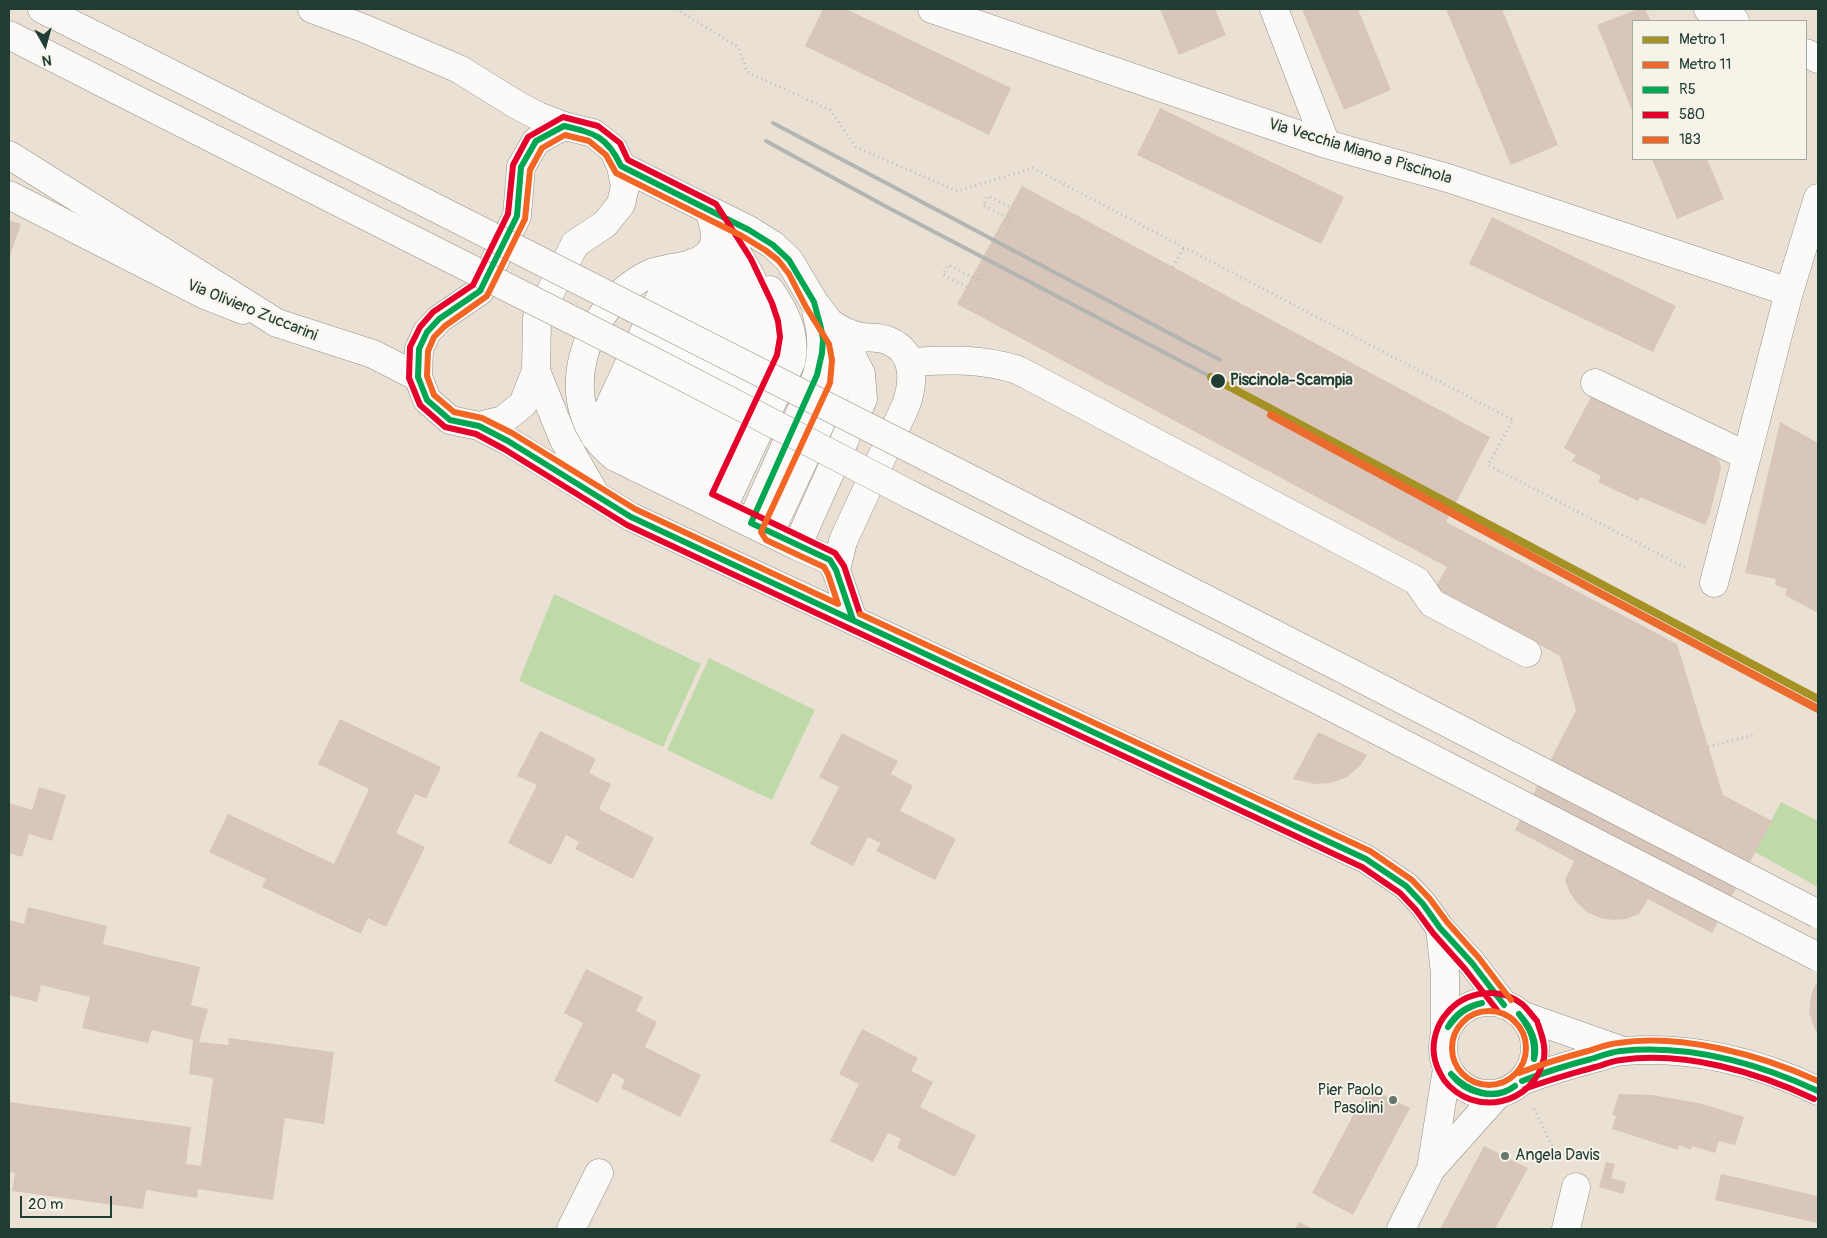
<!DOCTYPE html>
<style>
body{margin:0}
#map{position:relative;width:1827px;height:1238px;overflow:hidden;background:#eae1d4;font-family:Pangolin,sans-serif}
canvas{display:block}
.frame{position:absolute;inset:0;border:10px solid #1f3d34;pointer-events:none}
.legend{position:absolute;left:1632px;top:20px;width:175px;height:140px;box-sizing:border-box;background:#f7f3e8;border:1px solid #a1aaa0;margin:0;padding:6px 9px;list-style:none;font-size:15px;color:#1f3d34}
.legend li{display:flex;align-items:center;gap:10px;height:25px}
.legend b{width:25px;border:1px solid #a1aaa0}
.north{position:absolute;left:20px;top:20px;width:50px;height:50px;-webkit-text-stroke:4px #f7f3e8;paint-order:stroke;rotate:173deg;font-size:14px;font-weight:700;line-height:20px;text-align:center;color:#1f3d34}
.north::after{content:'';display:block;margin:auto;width:18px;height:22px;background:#1f3d34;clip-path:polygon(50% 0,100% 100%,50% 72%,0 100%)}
.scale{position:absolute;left:20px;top:1196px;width:92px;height:22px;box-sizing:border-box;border:2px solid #1f3d34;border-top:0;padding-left:6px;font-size:15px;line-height:18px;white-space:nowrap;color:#1f3d34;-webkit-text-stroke:4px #f7f3e8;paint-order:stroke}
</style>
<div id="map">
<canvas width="1827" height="1238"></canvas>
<div class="frame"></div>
<ul class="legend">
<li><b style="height:6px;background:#a59225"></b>Metro 1</li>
<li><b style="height:6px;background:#eb6a2d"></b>Metro 11</li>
<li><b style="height:6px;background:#00a651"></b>R5</li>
<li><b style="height:6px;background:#e4002b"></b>580</li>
<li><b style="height:6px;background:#f26522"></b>183</li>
</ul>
<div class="north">N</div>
<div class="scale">20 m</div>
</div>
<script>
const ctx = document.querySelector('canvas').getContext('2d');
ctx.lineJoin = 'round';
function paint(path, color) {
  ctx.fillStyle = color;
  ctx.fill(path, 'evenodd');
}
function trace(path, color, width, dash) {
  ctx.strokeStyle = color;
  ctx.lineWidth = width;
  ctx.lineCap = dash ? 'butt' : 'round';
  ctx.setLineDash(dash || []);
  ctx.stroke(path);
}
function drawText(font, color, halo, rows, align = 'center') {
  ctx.font = font + ' Pangolin,sans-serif';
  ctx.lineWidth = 4;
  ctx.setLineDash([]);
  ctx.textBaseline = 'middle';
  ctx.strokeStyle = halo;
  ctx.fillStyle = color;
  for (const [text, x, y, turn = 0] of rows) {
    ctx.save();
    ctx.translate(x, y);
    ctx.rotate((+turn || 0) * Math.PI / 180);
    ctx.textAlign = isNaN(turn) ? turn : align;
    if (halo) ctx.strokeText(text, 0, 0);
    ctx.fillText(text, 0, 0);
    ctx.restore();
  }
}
paint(new Path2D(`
 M554 594 701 664 663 747 519 681Z
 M709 658 815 710 772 800 667 750Z
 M1781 802 1818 821V887L1755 852Z`), '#c0d9a8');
paint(new Path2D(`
 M823 9H846L1011 88 989 135 805 46Z
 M1160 9H1215L1226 35 1179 55Z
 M1302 9H1358L1391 90 1344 110Z
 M1446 9H1502L1558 145 1511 165Z
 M1638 9H1645L1651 21H1633V113L1597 25Z
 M1160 108 1344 197 1321 244 1137 155Z
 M1652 159H1707L1724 199 1677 219Z
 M1022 186 1490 437 1446 522 1677 644 1723 795 1772 821 1712 933 1648 899 1639 914 1626 919 1613 920 1600 918 1587 912 1577 903 1570 893 1565 880 1574 861 1515 830 1576 710 1560 656 1435 588 1447 567 957 304Z
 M1492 217 1676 306 1653 352 1469 264Z
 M9 220 21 224 9 259Z
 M1591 397 1712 455 1719 460 1721 468 1710 514 1705 525 1640 497 1638 501 1598 482 1601 476 1572 461 1576 455 1564 448Z
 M1780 422 1818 443V613L1785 595 1787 589 1775 585 1776 579 1745 573Z
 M340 719 441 767 426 799 415 794 396 833 425 847 386 927 368 918 361 934 262 887 266 879 209 852 228 814 334 864 369 789 318 764Z
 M540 731 596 759 589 773 611 784 599 809 654 838 633 879 575 849 579 842 566 835 551 865 508 843 537 785 517 776Z
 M1318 732 1367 755 1360 766 1347 777 1331 783 1315 784 1293 779Z
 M842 733 898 761 891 774 913 786 900 811 956 839 935 880 876 851 881 843 868 837 853 866 810 844 839 787 819 777Z
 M39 787 66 795 52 841 29 834 22 857 9 853V803L32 810Z
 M28 907 107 926 103 944 200 967 191 1005 208 1009 199 1042 228 1045 229 1038 334 1052 324 1124 285 1118 273 1200 198 1189 197 1198 146 1190 143 1209 12 1191 15 1173 9 1172V1102L191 1127 186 1164 201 1166 213 1078 189 1074 193 1040 152 1030 148 1043 82 1028 90 997 41 985 37 1002 9 995V920L24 924Z
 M586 969 643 997 636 1011 657 1022 645 1047 701 1075 680 1117 621 1088 625 1080 613 1073 598 1103 554 1081 583 1023 564 1013Z
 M1816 983 1818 984V1035L1814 1028 1809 1012 1811 995Z
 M862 1029 918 1058 911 1071 933 1082 920 1107 976 1135 955 1177 897 1148 901 1139 888 1133 873 1162 830 1141 859 1084 839 1074Z
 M1368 1087 1410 1108 1353 1215 1312 1193Z
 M1619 1094 1652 1095 1703 1104 1744 1117 1735 1145 1719 1141 1715 1153 1692 1146 1691 1150 1679 1145 1678 1150 1612 1129 1616 1116 1612 1115Z
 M1484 1146 1528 1168 1495 1229H1440Z
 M1606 1162 1615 1164 1611 1178 1626 1182 1623 1194 1599 1187Z
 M1721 1174 1818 1196V1223L1715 1200Z
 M1299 1222 1313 1229H1295Z`), '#d8c6ba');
const minor = new Path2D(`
 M932 9 1326 144 1451 179 1789 292
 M1274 9 1326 144
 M1708 9 1735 21
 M1806 53 1818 59
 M621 166 749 230 773 245 789 260 814 302 830 323 841 347 854 360 861 374 863 399 797 546
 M9 195 205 295 243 310
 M709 210C713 223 720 241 709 253 695 269 667 266 649 274 583 306 550 407 615 457L797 546 830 560 836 570 853 620
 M830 323C840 330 850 335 862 337 870 338 881 337 889 341 916 352 914 382 906 405L843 541 836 570
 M909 362C950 360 978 358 1018 370L1417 581 1432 603 1527 653
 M1595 383 1747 456
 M595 437 661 296 669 285 692 263
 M615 457 692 295 710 253
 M637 468 712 307 720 272
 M658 478 728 329C734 302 732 273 728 245
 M679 487 748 340 750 328 746 290
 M700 498 769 351C776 306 736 251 712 214
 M722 509 791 362C797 335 785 312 770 290
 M751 523 817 375C823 354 823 336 817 315
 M770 532 838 386 841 362V347
 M1714 583 1789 292 1818 198
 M1431 1169 1447 1069
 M571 1229 599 1173
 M1401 1229 1431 1169 1498 1094
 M1566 1229 1576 1187`);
const major = new Path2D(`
 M277 323 373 354 418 377
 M536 371 563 438 595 494
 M479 426 503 420 523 404 536 371 537 318 575 244 605 224 621 204 625 186 621 166 613 149 593 133 564 126 536 141 521 167 517 216 480 291 439 319 427 332 419 349 418 377 427 400 450 420 479 426 508 441 631 517 1366 859 1406 886 1423 904 1440 928 1472 963 1504 1005
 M1440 928 1445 974V1031
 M1443 1048a46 46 0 1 1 92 0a46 46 0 1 1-92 0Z
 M1521 1015 1623 1051
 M1522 1081C1547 1071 1573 1064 1599 1057 1607 1055 1616 1051 1625 1051 1690 1046 1760 1062 1818 1091`);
const highway = new Path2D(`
 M42 9 136 56
 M312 9 363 28 459 69 517 105 538 116 564 126
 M9 35 119 91
 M9 155 277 323
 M927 457 1349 672
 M909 494 1330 706`);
trace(minor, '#909188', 29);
trace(major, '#909188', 29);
trace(highway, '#909188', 29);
trace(new Path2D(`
 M676 9 738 47 747 72 830 110 856 147 957 191 1033 168 1513 420 1488 465 1688 569
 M1005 233 1012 220 983 205 988 196 1010 207
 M1173 267 1184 247
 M967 287 943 275 948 265 980 281 984 272
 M1708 747 1753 735
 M1534 1109 1552 1146`), '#bdbebb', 3, [1, 4]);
trace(minor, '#fcfaf9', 28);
trace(major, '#fcfaf9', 28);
trace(highway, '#fcfaf9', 28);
trace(new Path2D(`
 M773 123 1220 360
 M766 141 885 206 1211 377`), '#b3b5b2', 4);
const highwayBridge = new Path2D(`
 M136 56 927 457
 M119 91 647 358 909 494
 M1349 672 1818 914
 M1330 706 1818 957`);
trace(highwayBridge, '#909188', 29, []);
trace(highwayBridge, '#fcfaf9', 28);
trace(new Path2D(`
 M853 620 836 570 830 560 751 523 817 375 822 353 823 339 821 328 814 302 789 260 773 245 749 230 621 166C607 136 594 133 564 126L536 141 521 167 517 216 480 291 439 319 427 332 419 349 418 377 427 400 450 420 479 426 508 441 631 517 1366 859 1406 886 1423 904 1440 928 1472 963 1504 1005
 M1519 1014C1530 1026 1539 1043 1534 1059
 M1519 1014C1531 1030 1535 1039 1534 1059
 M1448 1027C1456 1013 1467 1006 1482 1003
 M1448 1027C1458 1014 1466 1007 1482 1003
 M1451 1074C1468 1091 1493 1102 1515 1086
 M1451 1074C1465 1093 1495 1102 1515 1086
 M1522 1081C1545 1072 1568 1065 1591 1059 1601 1056 1611 1052 1621 1051 1689 1044 1757 1063 1818 1091`), '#00a651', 6);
trace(new Path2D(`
 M860 614 844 566 835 553 712 494 777 355 780 337 778 321 772 303 751 259 716 204 628 160 620 143 598 126 563 117 528 137 513 165 508 214 473 285 433 312 420 327 410 347 409 378 420 405 445 427 476 434 504 449 627 525 1362 867 1400 893 1416 910 1433 933 1465 969 1497 1010
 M1537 1021C1532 1016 1528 1009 1522 1004 1499 986 1465 991 1447 1013 1437 1024 1432 1041 1434 1055 1435 1064 1439 1072 1444 1080 1473 1118 1534 1106 1544 1058 1546 1047 1542 1035 1538 1024
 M1525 1089C1548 1080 1571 1074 1595 1067 1603 1065 1612 1061 1621 1060 1685 1051 1757 1072 1814 1099`), '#e4002b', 6);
trace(new Path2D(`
 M565 135 589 141 606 155 616 173 742 236 765 250 778 260 789 274 806 307 829 344 832 360 830 383 761 532 766 540 824 567 828 574 838 604 635 509 512 433 482 418 454 412 434 395 427 376 428 351 434 337 445 326 487 296 525 219 530 170 542 148Z
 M860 614 1370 851 1412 880 1430 899 1447 922 1479 958 1511 1000
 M1452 1048a37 37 0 1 1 74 0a37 37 0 1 1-74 0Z
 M1519 1073C1542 1064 1565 1057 1588 1051 1598 1048 1608 1044 1618 1043 1681 1033 1761 1055 1818 1081`), '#f26522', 6);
trace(new Path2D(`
 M1211 377 1818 699`), '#a59225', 8);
trace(new Path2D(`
 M1271 415 1592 589 1818 709`), '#eb6a2d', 8);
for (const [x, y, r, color] of [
 [1218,381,8,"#1f3d34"],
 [1393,1100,5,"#66766c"],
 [1505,1156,5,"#66766c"]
]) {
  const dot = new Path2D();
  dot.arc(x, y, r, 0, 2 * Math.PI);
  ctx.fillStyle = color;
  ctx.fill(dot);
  trace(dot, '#f7f3e8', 2);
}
drawText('16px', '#1f3d34', '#f7f3e8', [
 ["Via Vecchia Miano a Piscinola",1360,152,17],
 ["Via Oliviero Zuccarini",252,311,22]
]);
drawText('bold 16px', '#1f3d34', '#f7f3e8', [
 ["Piscinola-Scampia",1230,381]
], 'left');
drawText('16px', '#1f3d34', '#f7f3e8', [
 ["Pier Paolo",1383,1091],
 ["Pasolini",1383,1109],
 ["Angela Davis",1515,1156,"left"]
], 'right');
</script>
